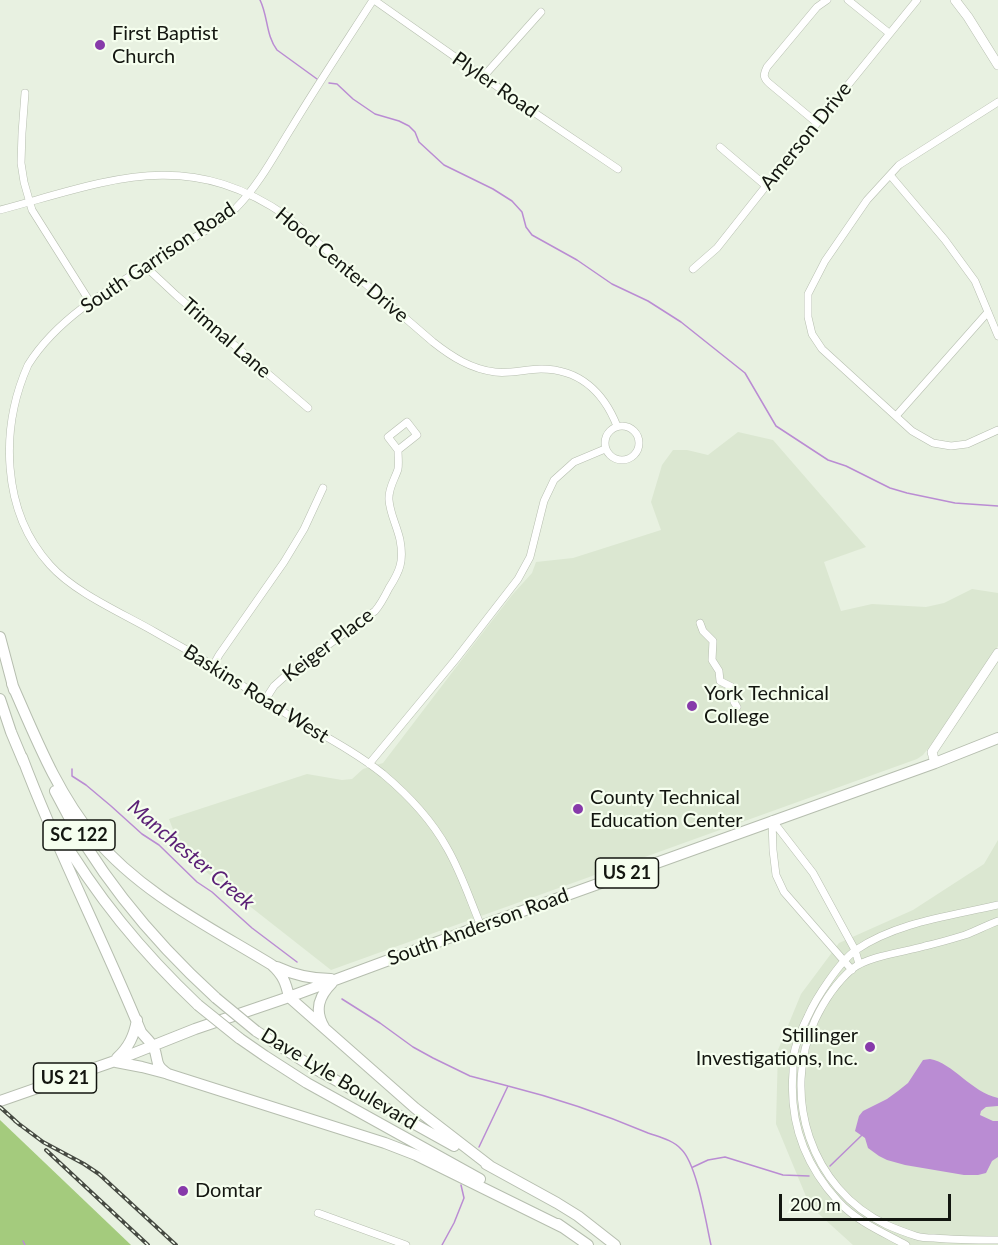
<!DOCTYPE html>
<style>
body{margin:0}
#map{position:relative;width:998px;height:1245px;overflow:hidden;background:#e8f1e1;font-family:Lato,sans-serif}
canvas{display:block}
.scale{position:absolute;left:779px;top:1194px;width:172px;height:27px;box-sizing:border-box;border:3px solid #131610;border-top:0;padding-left:8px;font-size:18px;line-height:21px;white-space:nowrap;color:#131610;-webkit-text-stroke:4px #f5feee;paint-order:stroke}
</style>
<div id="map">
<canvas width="998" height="1245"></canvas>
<div class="scale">200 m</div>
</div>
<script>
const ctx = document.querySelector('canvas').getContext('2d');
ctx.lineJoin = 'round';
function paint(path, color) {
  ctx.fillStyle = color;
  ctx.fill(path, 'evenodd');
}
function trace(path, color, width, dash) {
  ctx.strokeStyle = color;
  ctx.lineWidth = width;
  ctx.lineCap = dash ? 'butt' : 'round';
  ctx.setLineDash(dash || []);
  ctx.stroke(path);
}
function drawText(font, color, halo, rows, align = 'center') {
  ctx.font = font + ' Lato,sans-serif';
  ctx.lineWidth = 4.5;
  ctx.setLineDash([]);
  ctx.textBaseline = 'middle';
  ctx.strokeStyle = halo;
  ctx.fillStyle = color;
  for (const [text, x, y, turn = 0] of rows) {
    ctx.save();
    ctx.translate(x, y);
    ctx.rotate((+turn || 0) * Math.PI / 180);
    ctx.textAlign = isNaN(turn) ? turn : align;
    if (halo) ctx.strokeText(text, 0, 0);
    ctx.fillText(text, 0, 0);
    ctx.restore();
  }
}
paint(new Path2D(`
 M738 432 773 440 866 547 824 562 841 611 872 604 926 607 944 603 972 589 998 593V646L951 719 923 755 917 759 331 970 182 853 169 819 307 774 342 780 352 779 363 769 383 763 470 649 512 595 532 573 536 562 573 558 661 530 651 502 662 465 673 450H687L708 455Z
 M998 840V1245H853L810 1206 776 1124 778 1050 801 994 839 943 913 910 984 864Z`), '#dbe7d1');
paint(new Path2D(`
 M0 1120 131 1245H0Z`), '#a4cb7d');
paint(new Path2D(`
 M930 1059C953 1063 971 1092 998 1098V1106L986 1107 981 1111 980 1115 993 1121H998V1157L992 1161 986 1173 978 1175H964L905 1165 887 1160 879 1156 868 1148 865 1138 855 1131 859 1116 863 1111 887 1099 898 1091 908 1083 923 1060Z`), '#ba8cd3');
trace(new Path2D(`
 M260 0C268 16 266 36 277 50L317 79
 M329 83 337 84 353 99 375 114 399 121 409 126 415 132 419 142 444 165 493 189 512 201 522 212 526 227 532 235 577 260 612 284 648 301 681 322 745 373 776 426 828 460 846 466 890 488 907 493 955 503 998 506
 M72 769V776L86 785 111 806 142 834 159 845 197 882 212 892 252 928 297 962
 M342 999 380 1023 413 1047 433 1058 470 1076 508 1086 479 1147
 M508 1086C556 1098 603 1114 648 1133 659 1137 673 1140 681 1149 697 1164 706 1223 711 1245
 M830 1166 862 1135
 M693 1167 708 1160 725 1157 783 1175 809 1176
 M23 1241 25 1245
 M442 1245 454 1223 464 1198 461 1185`), '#ba8cd3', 1.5);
const street = new Path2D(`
 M373 0C346 42 318 84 292 127 275 154 259 185 236 208 220 223 200 234 182 245 129 278 62 310 28 365 0 428 1 511 50 565 75 593 122 613 155 632 174 643 193 653 212 665 232 678 251 692 272 705 308 728 349 747 383 774 408 795 431 819 447 848 461 872 470 900 481 926
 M374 0 529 109 618 169
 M848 0 889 33
 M483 77 541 12
 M25 93 22 133 21 163 24 182 32 210 90 302
 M998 102 899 165 867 200 825 261 808 294V317L812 334 822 349 912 431 933 443 951 446 967 444 998 430
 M817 123 770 84C763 78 763 75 767 67L817 7 827 0
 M720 147 766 186
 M890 175 945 240 975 281 998 336
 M0 210C108 181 186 146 288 217L433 342C452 357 471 369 495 372 511 374 526 369 541 369 580 369 604 393 617 426
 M146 267 177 296 308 408
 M693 269 717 248 766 186 917 0
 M896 416 988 312
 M605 443a17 17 0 1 1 34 0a17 17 0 1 1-34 0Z
 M700 623 703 631 713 641 712 660 719 671 720 681 732 687 734 702 737 707
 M213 666 219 655 284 562 304 529 323 488
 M265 700 274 686 284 677 375 611C381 604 385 596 389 588 400 571 404 561 400 540 397 526 390 514 389 500 388 488 395 479 398 469 399 463 398 456 398 450L417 435 407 422 388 437 398 450
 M369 764 456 659 518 579 530 557 544 501 554 480 574 462 605 449
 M772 820 773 850 776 875 784 892 852 970
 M772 820 813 873 855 950 859 964
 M998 921C987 925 976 931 965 935 952 939 938 943 925 946 905 952 868 956 852 969 836 983 824 1001 815 1020 781 1095 810 1189 887 1225 896 1229 907 1233 916 1236 922 1238 929 1238 934 1238 956 1240 977 1240 998 1240
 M318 1213 406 1245
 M906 1245C882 1232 856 1221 838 1201 804 1164 789 1121 793 1072 793 1065 793 1056 795 1049 798 1038 803 1026 808 1016 816 998 840 961 856 950 897 922 951 916 998 905`);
const secondary = new Path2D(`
 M955 0 968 17 998 65
 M935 763 932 752 998 653`);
const primary = new Path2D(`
 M0 637 14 690
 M12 684C35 736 57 793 94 837 142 894 210 927 272 965 283 975 286 983 289 997L415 1108 490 1166
 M0 699 11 732 24 763
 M22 757C57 851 103 939 141 1032 145 1037 151 1042 154 1048 159 1061 154 1065 168 1074L385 1143 416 1155 562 1227
 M55 791C95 871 150 938 216 998
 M56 828C96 896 141 951 198 1005
 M277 967C294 975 311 979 331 979
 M324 1027C314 1010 319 996 332 983
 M256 1031 319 1071 454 1146
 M239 1038 265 1056 307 1083 480 1179
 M117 1058C129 1047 134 1036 137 1020
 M116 1062 142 1067 165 1073
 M0 1101 112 1062 195 1029 289 997 478 927 935 763 998 738
 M486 1164 557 1203 578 1216 615 1245
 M558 1224 588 1245`);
trace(street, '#b6beaf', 8);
trace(secondary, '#b6beaf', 10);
trace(primary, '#b6beaf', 12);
trace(street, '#fff', 7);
trace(secondary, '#fff', 9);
trace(primary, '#fff', 10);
const rail = new Path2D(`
 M0 1107 20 1125
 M15 1121 43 1142 84 1164 99 1174 176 1245
 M46 1150 148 1245`);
trace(rail, '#464a42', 4);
trace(rail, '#f5feee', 1.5, [4.5]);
const primaryBridge = new Path2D(`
 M216 998 256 1031
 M198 1005 239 1038`);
trace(primaryBridge, '#b6beaf', 12, []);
trace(primaryBridge, '#fff', 10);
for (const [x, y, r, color] of [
 [100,45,6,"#873aaa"],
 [692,706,6,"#873aaa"],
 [578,809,6,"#873aaa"],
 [870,1047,6,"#873aaa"],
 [183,1191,6,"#873aaa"]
]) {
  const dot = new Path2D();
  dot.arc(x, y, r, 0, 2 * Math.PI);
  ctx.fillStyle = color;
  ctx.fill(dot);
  trace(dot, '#f5feee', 2);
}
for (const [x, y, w] of [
 [79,835,72],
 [627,873,63],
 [65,1078,63]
]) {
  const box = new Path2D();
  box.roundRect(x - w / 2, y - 15, w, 30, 4.5);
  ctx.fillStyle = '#f5feee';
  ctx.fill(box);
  trace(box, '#131610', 1.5);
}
drawText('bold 18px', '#131610', null, [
 ["SC 122",79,835],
 ["US 21",627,873],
 ["US 21",65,1078]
]);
drawText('20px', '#131610', '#f5feee', [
 ["First Baptist",112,34],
 ["Church",112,57],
 ["York Technical",704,694],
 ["College",704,717],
 ["County Technical",590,798],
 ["Education Center",590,821],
 ["Stillinger",858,1036,"right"],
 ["Investigations, Inc.",858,1059,"right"],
 ["Domtar",195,1191]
], 'left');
drawText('20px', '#131610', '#f5feee', [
 ["Plyler Road",495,85,35],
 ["Amerson Drive",806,136,-51],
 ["South Garrison Road",158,258,-34],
 ["Hood Center Drive",342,265,40],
 ["Trimnal Lane",226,338,41],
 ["Keiger Place",328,645,-37],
 ["Baskins Road West",256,694,32],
 ["South Anderson Road",478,927,-20],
 ["Dave Lyle Boulevard",339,1079,31]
]);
drawText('italic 21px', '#5b2176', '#f5feee', [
 ["Manchester Creek",191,855,40]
]);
</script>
